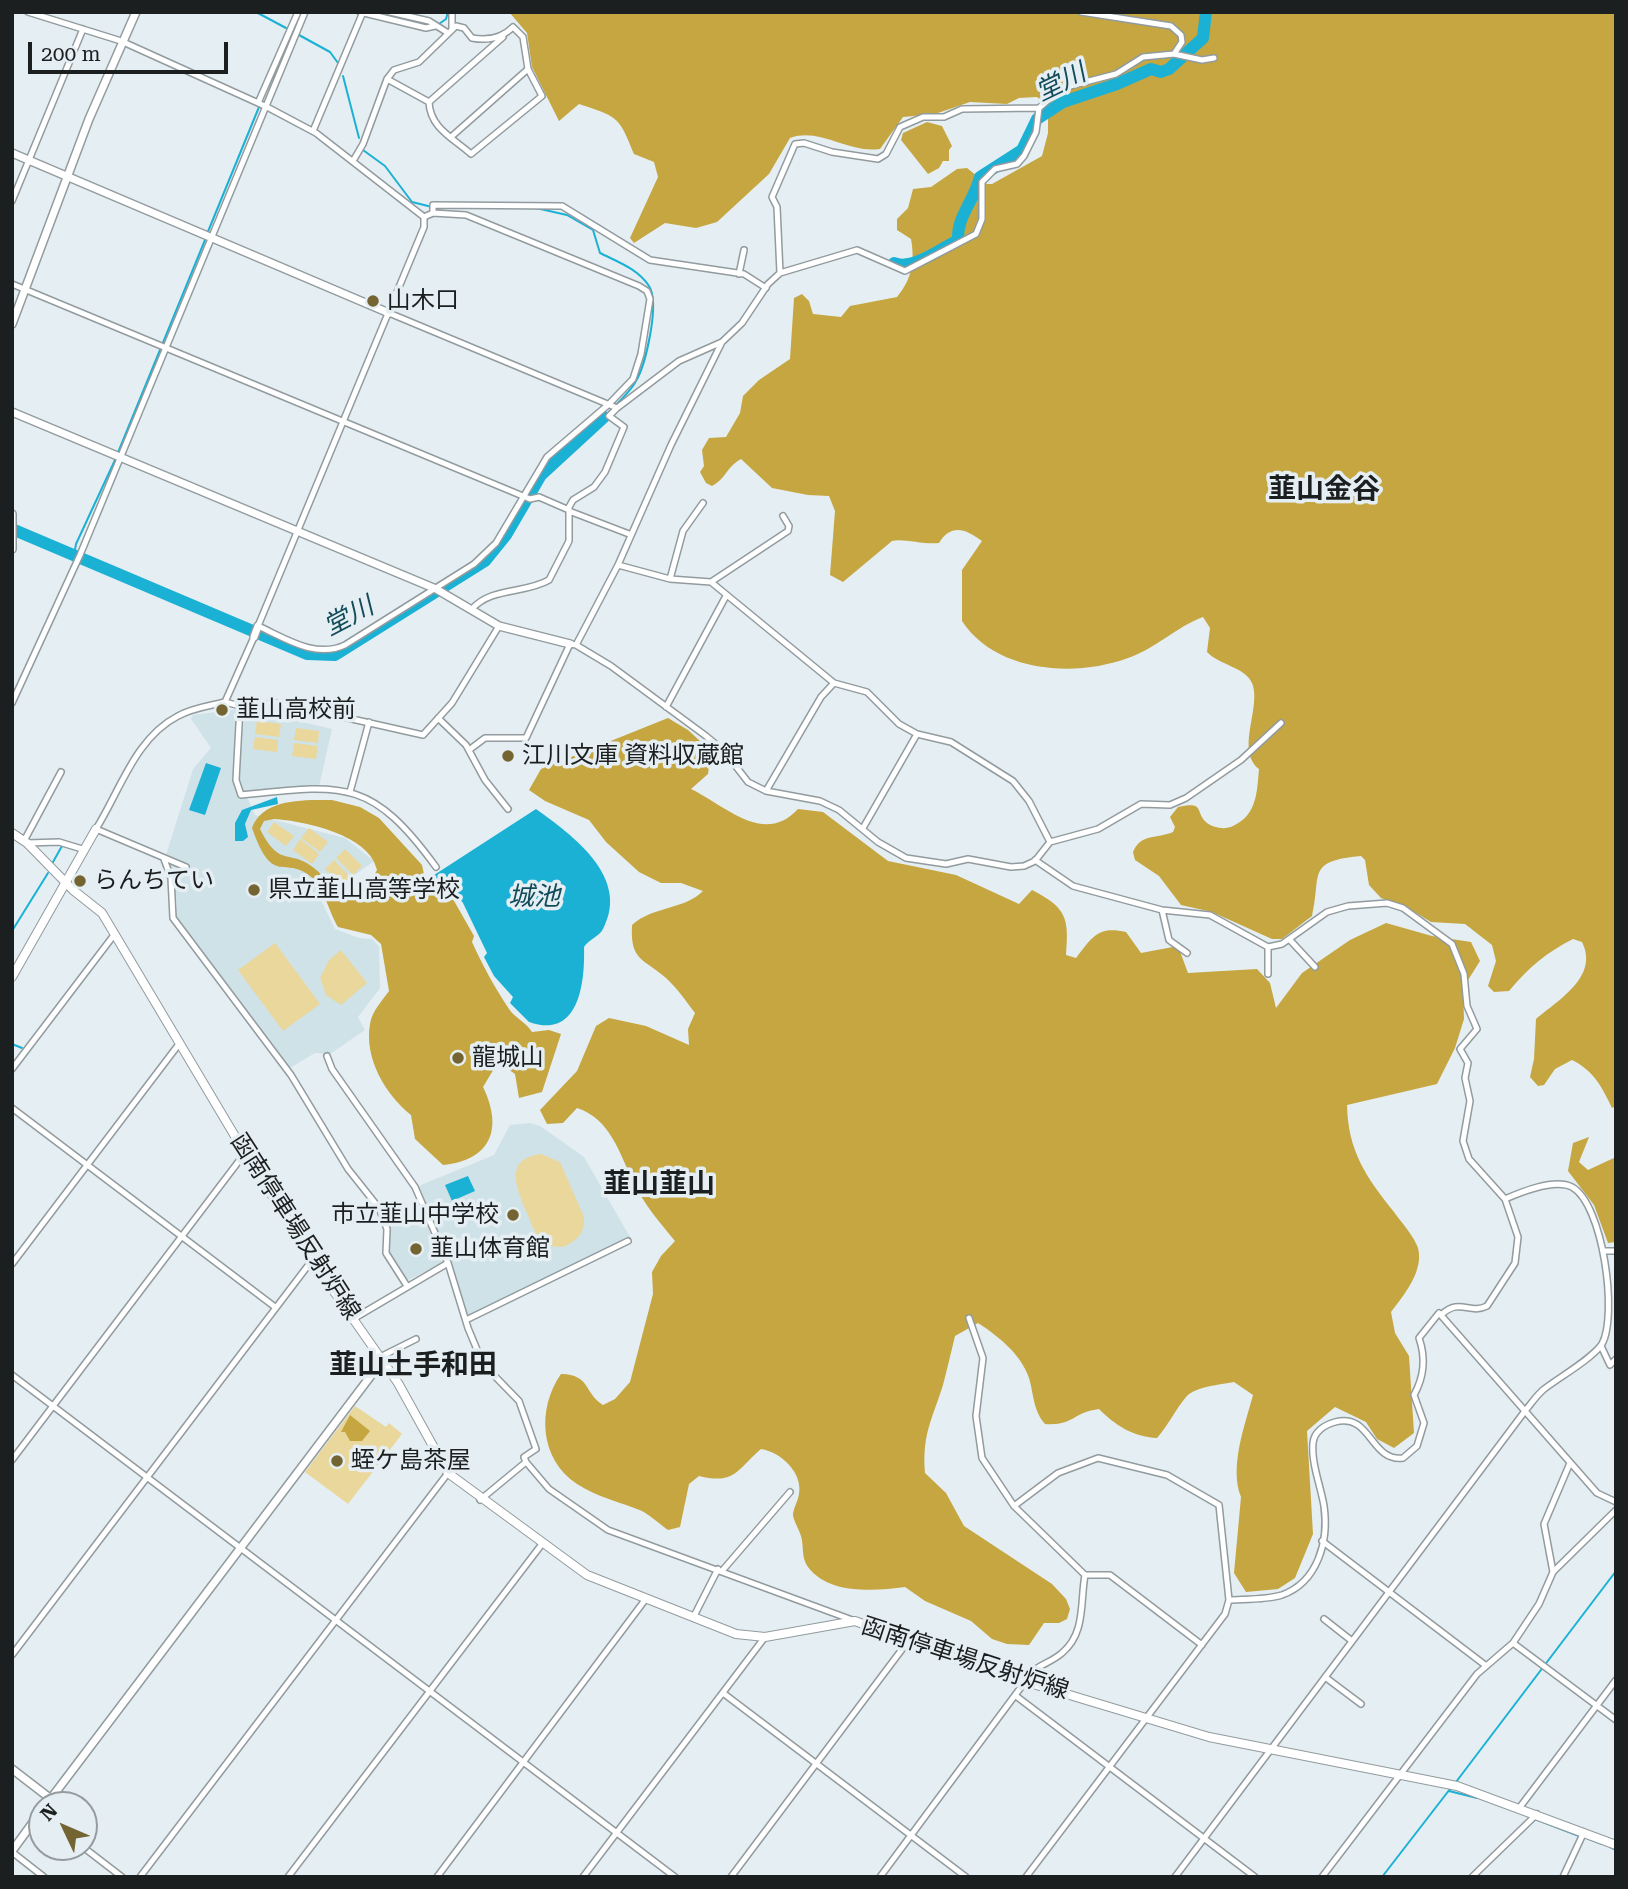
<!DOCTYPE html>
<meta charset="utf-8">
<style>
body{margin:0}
#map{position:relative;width:1628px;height:1889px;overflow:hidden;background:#e5eef2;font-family:"Roboto Serif",serif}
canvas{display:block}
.frame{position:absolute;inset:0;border:14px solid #1c1f20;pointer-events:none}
.north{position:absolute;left:28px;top:1791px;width:70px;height:70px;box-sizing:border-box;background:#e5eef2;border:2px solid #959b9e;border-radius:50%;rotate:314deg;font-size:19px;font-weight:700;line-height:28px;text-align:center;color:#1c1f20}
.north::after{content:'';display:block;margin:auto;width:24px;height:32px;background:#746431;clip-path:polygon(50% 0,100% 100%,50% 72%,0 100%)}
.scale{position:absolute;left:28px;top:42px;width:200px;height:32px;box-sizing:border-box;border:4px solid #1c1f20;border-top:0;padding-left:9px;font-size:21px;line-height:24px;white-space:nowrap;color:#1c1f20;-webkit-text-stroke:5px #e5eef2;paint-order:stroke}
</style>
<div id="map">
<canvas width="1628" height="1889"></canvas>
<div class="frame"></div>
<div class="north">N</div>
<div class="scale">200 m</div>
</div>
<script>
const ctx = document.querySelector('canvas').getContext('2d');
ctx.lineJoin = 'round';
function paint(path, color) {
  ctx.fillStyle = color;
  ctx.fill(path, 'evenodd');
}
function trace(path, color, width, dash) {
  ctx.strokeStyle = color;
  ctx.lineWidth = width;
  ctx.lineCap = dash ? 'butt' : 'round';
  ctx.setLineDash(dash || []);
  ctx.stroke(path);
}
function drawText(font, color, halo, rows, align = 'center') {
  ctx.font = font + ' "Roboto Serif","Noto Sans JP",serif';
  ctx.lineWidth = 7;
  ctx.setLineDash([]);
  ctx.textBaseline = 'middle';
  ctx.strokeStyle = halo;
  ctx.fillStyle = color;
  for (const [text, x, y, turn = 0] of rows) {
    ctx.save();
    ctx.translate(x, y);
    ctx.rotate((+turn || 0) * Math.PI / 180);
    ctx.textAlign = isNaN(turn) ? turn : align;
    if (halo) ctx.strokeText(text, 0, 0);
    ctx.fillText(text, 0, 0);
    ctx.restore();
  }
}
paint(new Path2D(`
 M247 708 249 717 277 716 332 729 319 787 245 793 255 815 345 838 374 861 321 900 335 929 359 938 372 939 379 946 380 988 358 1017 365 1030 330 1054 315 1053 288 1069 175 917 177 905 172 868 166 855 193 769 211 748 191 719 193 715Z
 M530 1123 540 1126 584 1157 630 1237 468 1316 449 1260 406 1281 389 1253V1227L425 1208 417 1189 421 1185 494 1155 510 1125Z`), '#cfe2e8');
paint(new Path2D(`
 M257 721 281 724 279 737 255 734Z
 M296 728 319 731 318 743 294 740Z
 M255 737 278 740 277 752 253 749Z
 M294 743 318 746 316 759 292 756Z
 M274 822 294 836 286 846 267 832Z
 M309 828 328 842 320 852 301 838Z
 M300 839 319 854 312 864 293 850Z
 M345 849 362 866 353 875 336 858Z
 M334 860 350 877 342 886 325 869Z
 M275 943 320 1004 283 1031 238 970Z
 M341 950 367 983 341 1005 326 995 320 978 329 960Z
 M541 1154 560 1162 584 1217C585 1233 577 1241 563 1247 557 1247 552 1247 546 1244 535 1237 531 1222 526 1211 517 1188 503 1159 541 1154Z
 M355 1406 386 1427 389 1423 402 1434 348 1504 305 1472Z`), '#ead79b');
paint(new Path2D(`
 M509 12H1616V1106L1612 1108C1602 1087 1594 1071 1572 1060L1555 1069 1544 1085 1538 1086 1530 1077 1534 1059 1536 1019C1560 999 1599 976 1582 942L1573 939C1547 952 1528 968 1509 991L1494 992 1488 986 1496 961 1492 945 1465 924 1431 922 1408 908 1381 898 1369 885 1365 860 1361 856C1305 861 1322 875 1312 916L1282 939H1272L1212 912 1181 905 1159 876 1135 860 1133 852C1141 833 1157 839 1173 832L1175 827 1170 817 1178 807C1206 801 1194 812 1207 823 1214 828 1225 830 1233 826 1257 815 1257 792 1259 769 1235 750 1262 707 1252 683 1245 667 1219 665 1207 652L1210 628 1203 617C1176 627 1155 649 1128 658 1074 678 995 672 962 621V570L982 541C966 529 951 523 939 543 924 545 903 538 892 541L843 582 830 575 835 511 829 496 808 495 772 488 741 459C728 465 725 480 712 486L706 483 700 472 704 466 702 450 709 438 726 437 740 413 743 396 759 380 790 359 794 298 802 294 809 301 813 314 841 317 850 306 897 297C912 279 915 261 911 239L897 230V219L908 208 913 189 931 187 957 169 967 168 987 184H992L1042 156 1048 133V107L1037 97 1019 98 1007 104 970 102 935 114 903 117 880 149C849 154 820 127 790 138L769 174 717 222 696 228 665 223 634 243 630 238 658 177 654 162 634 154C619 116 618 117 579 104L559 121 532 67 527 33Z
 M927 122 942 126 952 146 949 150V161H943L939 168 928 174 901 140 903 133Z
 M668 718 688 730 711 751 708 774 691 789C726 806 764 846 798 809L823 812 888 861 956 875 1019 904 1032 890C1067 908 1069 918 1066 955L1076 958C1093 937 1097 926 1126 932L1141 953 1178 946 1188 973 1257 969 1270 983 1276 1008 1302 973 1350 940 1386 923 1432 936 1471 942 1480 961 1463 988 1464 1019 1455 1048 1437 1084 1347 1105C1348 1151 1366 1177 1394 1212 1401 1222 1414 1236 1418 1248 1424 1271 1404 1295 1391 1312L1395 1333 1409 1356 1414 1433 1394 1448 1377 1439 1366 1422 1335 1407 1307 1431 1313 1534 1295 1578 1278 1589 1246 1592 1234 1573 1241 1497C1229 1467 1245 1425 1253 1395L1234 1382C1220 1385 1196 1386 1186 1397 1175 1410 1170 1423 1157 1438 1133 1437 1115 1425 1099 1409 1073 1412 1074 1426 1045 1424 1033 1410 1034 1395 1029 1378 1021 1354 998 1336 978 1323L955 1336C951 1353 947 1369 943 1385 932 1420 922 1434 925 1473L946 1493 964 1526 1052 1584 1066 1599 1070 1609 1067 1619 1059 1623H1044L1029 1645 1007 1644 992 1639 971 1621 925 1601 905 1587C875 1591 829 1595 808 1567 801 1558 804 1546 801 1536 799 1529 794 1522 793 1515 793 1509 798 1501 799 1494 803 1473 781 1452 761 1449 737 1469 736 1485 699 1476L689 1484 680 1527 668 1530C660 1524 651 1516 642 1511 620 1502 597 1497 577 1484 539 1459 537 1408 561 1374 591 1375 583 1392 603 1405L615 1399 630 1382 653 1294 652 1272 661 1256 675 1241C661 1224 643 1203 634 1183 619 1153 611 1119 577 1108L563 1123 547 1124 540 1110 577 1071 596 1026 609 1018 646 1026 689 1045 688 1029 695 1013C686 1001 677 988 666 978 643 958 630 961 632 925 653 906 684 910 703 891L681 883H661L639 872 606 842 589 820 545 801 529 790 541 769Z
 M332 800 360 807 379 818 422 865 428 893 449 892 474 936 472 942C483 966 495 988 509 1009 515 1018 526 1022 532 1032L549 1030 561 1034 542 1092 519 1098 515 1074 498 1062 483 1087C503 1128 492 1160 443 1165L415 1139 411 1115C385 1094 364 1058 370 1024 372 1011 382 1001 389 991L381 944 371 935 338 927C330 914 323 887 314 879 283 852 274 890 252 828 263 798 304 800 332 800ZM274 819C305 821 370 835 377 870L367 888 338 899C330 888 325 876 314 868 289 848 280 869 260 829L264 821Z
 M1589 1137 1579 1162 1588 1170 1616 1157V1242L1608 1243 1594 1205 1568 1171 1573 1143Z
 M350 1415 370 1431 362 1441H350L345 1432H341Z`), '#c5a640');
paint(new Path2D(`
 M206 763 221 768 205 815 189 810Z
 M277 797 278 804 251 810 245 824 248 837 243 841H235V823L242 810Z
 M536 809C572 835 631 877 603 929 599 937 589 939 584 947 585 981 580 1040 529 1022L510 1003 513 997 494 976 484 957 487 953 463 903 451 887 434 889 430 881 431 877Z
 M468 1176 475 1191 452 1201 445 1185Z`), '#1ab1d5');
trace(new Path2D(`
 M256 12 286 28
 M374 12 430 26
 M439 24 446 19 448 12
 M299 35 330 52 338 63
 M343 76 359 138
 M267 89 301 12
 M363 150 385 166 412 202 432 207
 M441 208H478
 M536 208 567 215 593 230 600 253C618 262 638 269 649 286 660 303 646 364 636 381 629 394 614 406 604 417
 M207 234 259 107
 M117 455 205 240
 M74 555 76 544 115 460
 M53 862 62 846
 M12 931 48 873
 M12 1044 22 1048
 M1456 1782 1616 1571
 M1449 1791 1477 1798
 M1535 1819 1579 1836
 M1584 1837 1602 1844
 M1610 1847 1616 1850
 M1382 1877 1450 1789`), '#1ab1d5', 2);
trace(new Path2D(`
 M894 263C912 271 942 248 958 240 957 215 974 202 980 177L1022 150 1037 119 1063 102 1117 84 1151 69 1161 72 1169 69 1203 38 1206 12
 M12 529 307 654 335 655 485 561 506 535 541 475 604 417`), '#1ab1d5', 12);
const minor = new Path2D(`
 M28 12 121 41 267 107 316 133 424 217V227L258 626C285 638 315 659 345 645L474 564 496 543 547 457 609 404 633 379 641 354 650 299 647 291 639 286 466 215 433 213 424 217
 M360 12 426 28 435 26
 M390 12 429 21 448 33
 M452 12V29
 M1081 12 1171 26 1181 35 1182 42 1174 54
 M429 102 503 37
 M258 103 298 12
 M313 131 363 12
 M451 137 528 69
 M353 161 363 144 387 79 394 70 419 62 456 26 464 28 472 38C488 41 502 38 513 27L523 37 528 69 542 96 471 154C453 138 430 128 429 102L387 79
 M12 201 83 29
 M433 213V205L562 206 650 260 744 274 766 288
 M780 273 777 207 772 197 795 144 804 143 832 152 878 159 886 154 900 127 923 117H944L962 109 1039 108 1062 88 1116 74 1143 57 1174 54 1202 60 1214 58
 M739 274 744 250
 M12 284 530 499 539 497 569 510
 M389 313 617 408 679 361 722 342 742 323 768 284 780 273 857 250 905 271 976 234 982 219V182L995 169 1017 164 1024 156 1036 132 1039 108
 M569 511 629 534
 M618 565 670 579 711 582 834 683 867 692 899 724 917 734 951 742 1013 781 1029 801 1050 842
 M670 579 683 531 703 503
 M711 582 788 531 789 526 783 516
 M472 609C491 587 525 594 549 580L569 541V507L573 500 594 487 605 472 624 427 609 416 617 408
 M576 645 618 565 671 445 722 342
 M225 702 240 706 281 703 423 735 452 703 499 626
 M12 703 80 555 305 12
 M240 706 236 780 241 795C344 784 371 778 436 867
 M666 707 726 596
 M438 718 466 745 485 780 508 809
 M469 750 485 738H526L570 644 576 645 611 666 706 736 724 751 748 782 766 791 820 801 839 810 878 842 906 858 946 864 968 859 1011 867 1024 866 1035 861 1050 842 1098 829 1141 804 1170 805 1186 798 1241 760 1281 723
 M766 791 821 697 834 683
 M350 792 369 722
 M863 828 917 734
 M24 841 61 772
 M27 843 59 842 82 849
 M164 859 171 878 173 918 291 1075 348 1169 379 1208 387 1229 386 1253 407 1286
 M1035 860 1073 886 1162 910 1210 915 1268 947 1282 944 1327 912 1348 906 1387 903 1403 908 1452 944 1464 974 1467 1006 1477 1029 1460 1049 1468 1063 1465 1078 1470 1101 1463 1141 1469 1159 1505 1199 1518 1237 1515 1263 1487 1306C1469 1315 1460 1297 1441 1315
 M186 867 96 829C120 791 135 738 178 716 192 708 209 706 225 702L254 637
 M1162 910 1169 940 1187 953
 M1289 939 1315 967
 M1268 947V974
 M327 1056 332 1069 415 1187 448 1263 468 1328 483 1364 519 1401 536 1449 524 1457 526 1462 480 1500
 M12 1069 114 935
 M12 1108 275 1307
 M1604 1251H1616
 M12 1264 179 1044
 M969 1318 983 1358 976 1416 982 1458 1014 1506 1085 1575H1110L1202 1645
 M353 1319 448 1263
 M466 1320 628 1241
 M1601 1346 1610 1365 1616 1359
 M380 1357 416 1339
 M12 1375 675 1877
 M12 1460 245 1153
 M526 1462 549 1489 608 1530 855 1621
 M1014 1506 1058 1473 1098 1458 1167 1475 1219 1505 1229 1600 1225 1614 1026 1877
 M1322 1541 1485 1665
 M722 1571 790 1492
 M1553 1572 1544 1524 1570 1463
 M1229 1600C1245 1599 1266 1600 1282 1595 1318 1582 1329 1541 1324 1506 1321 1487 1311 1463 1313 1443 1314 1432 1324 1425 1335 1422 1371 1412 1370 1462 1403 1458L1417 1446 1424 1423 1414 1395C1424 1377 1426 1358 1419 1338L1439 1313 1597 1493 1616 1502
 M693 1618 718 1569
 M1324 1619 1352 1641
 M1513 1643 1616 1720
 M12 1655 313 1259
 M1325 1677 1361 1704
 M723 1693 966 1877
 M1016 1696 1255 1877
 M1520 1807 1616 1680
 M83 1847 122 1877
 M12 1852 44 1877
 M140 1877 448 1473
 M288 1877 542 1544
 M437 1877 645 1600
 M583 1877 765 1637
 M731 1877 909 1640
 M880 1877 1033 1671C1042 1664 1053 1661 1062 1653 1086 1633 1080 1602 1085 1575
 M1175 1877 1525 1411C1531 1404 1536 1396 1543 1390 1558 1378 1592 1359 1602 1344 1618 1315 1603 1204 1572 1187 1554 1178 1521 1192 1505 1199
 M1322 1877 1477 1674 1513 1643 1539 1604 1553 1572 1616 1510
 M1472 1877 1537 1814
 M1563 1877 1584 1832`);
const tertiary = new Path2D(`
 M12 153 389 313
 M12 324 89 119 136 12
 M12 412 436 589 499 626 570 644
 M12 514V549
 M254 637 258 626
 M12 1769 51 1799
 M46 1805 382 1361
 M12 1851 42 1810`);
const secondary = new Path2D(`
 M12 833 27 843 73 890 102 913 245 1153 328 1283 398 1383 448 1473 587 1575 736 1634 765 1637 855 1621 990 1671 1209 1737 1457 1786 1616 1845
 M12 977 96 829`);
trace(minor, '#929b9e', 8);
trace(tertiary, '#929b9e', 10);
trace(secondary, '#929b9e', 10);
trace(minor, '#fff', 5);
trace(tertiary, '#fff', 7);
trace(secondary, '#fff', 8);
trace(new Path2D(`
 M12 1876 14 1877`), '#303435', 2, [10, 5]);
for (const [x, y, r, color] of [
 [373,301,7,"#746431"],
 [222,710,7,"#746431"],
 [508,756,7,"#746431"],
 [80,881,7,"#746431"],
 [254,890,7,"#746431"],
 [458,1058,7,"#746431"],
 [513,1215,7,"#746431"],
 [416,1249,7,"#746431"],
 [337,1461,7,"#746431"]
]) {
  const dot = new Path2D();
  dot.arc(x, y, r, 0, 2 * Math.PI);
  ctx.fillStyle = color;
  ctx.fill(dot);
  trace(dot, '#e5eef2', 2.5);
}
drawText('24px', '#1c1f20', '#e5eef2', [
 ["山木口",387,301],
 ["韮山高校前",236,710],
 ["江川文庫 資料収蔵館",522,756],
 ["らんちてい",94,881],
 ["県立韮山高等学校",268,890],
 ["龍城山",472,1058],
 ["市立韮山中学校",499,1215,"right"],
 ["韮山体育館",430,1249],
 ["蛭ケ島茶屋",351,1461]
], 'left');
drawText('24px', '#1c1f20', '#e5eef2', [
 ["函南停車場反射炉線",295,1227,57],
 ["函南停車場反射炉線",965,1659,18]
]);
drawText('italic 26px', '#124b5a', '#e5eef2', [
 ["堂川",1061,83,-26],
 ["堂川",349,617,-28],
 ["城池",534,897]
]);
drawText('bold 28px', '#1c1f20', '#e5eef2', [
 ["韮山金谷",1324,490],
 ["韮山韮山",659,1185],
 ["韮山土手和田",413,1366]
]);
</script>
